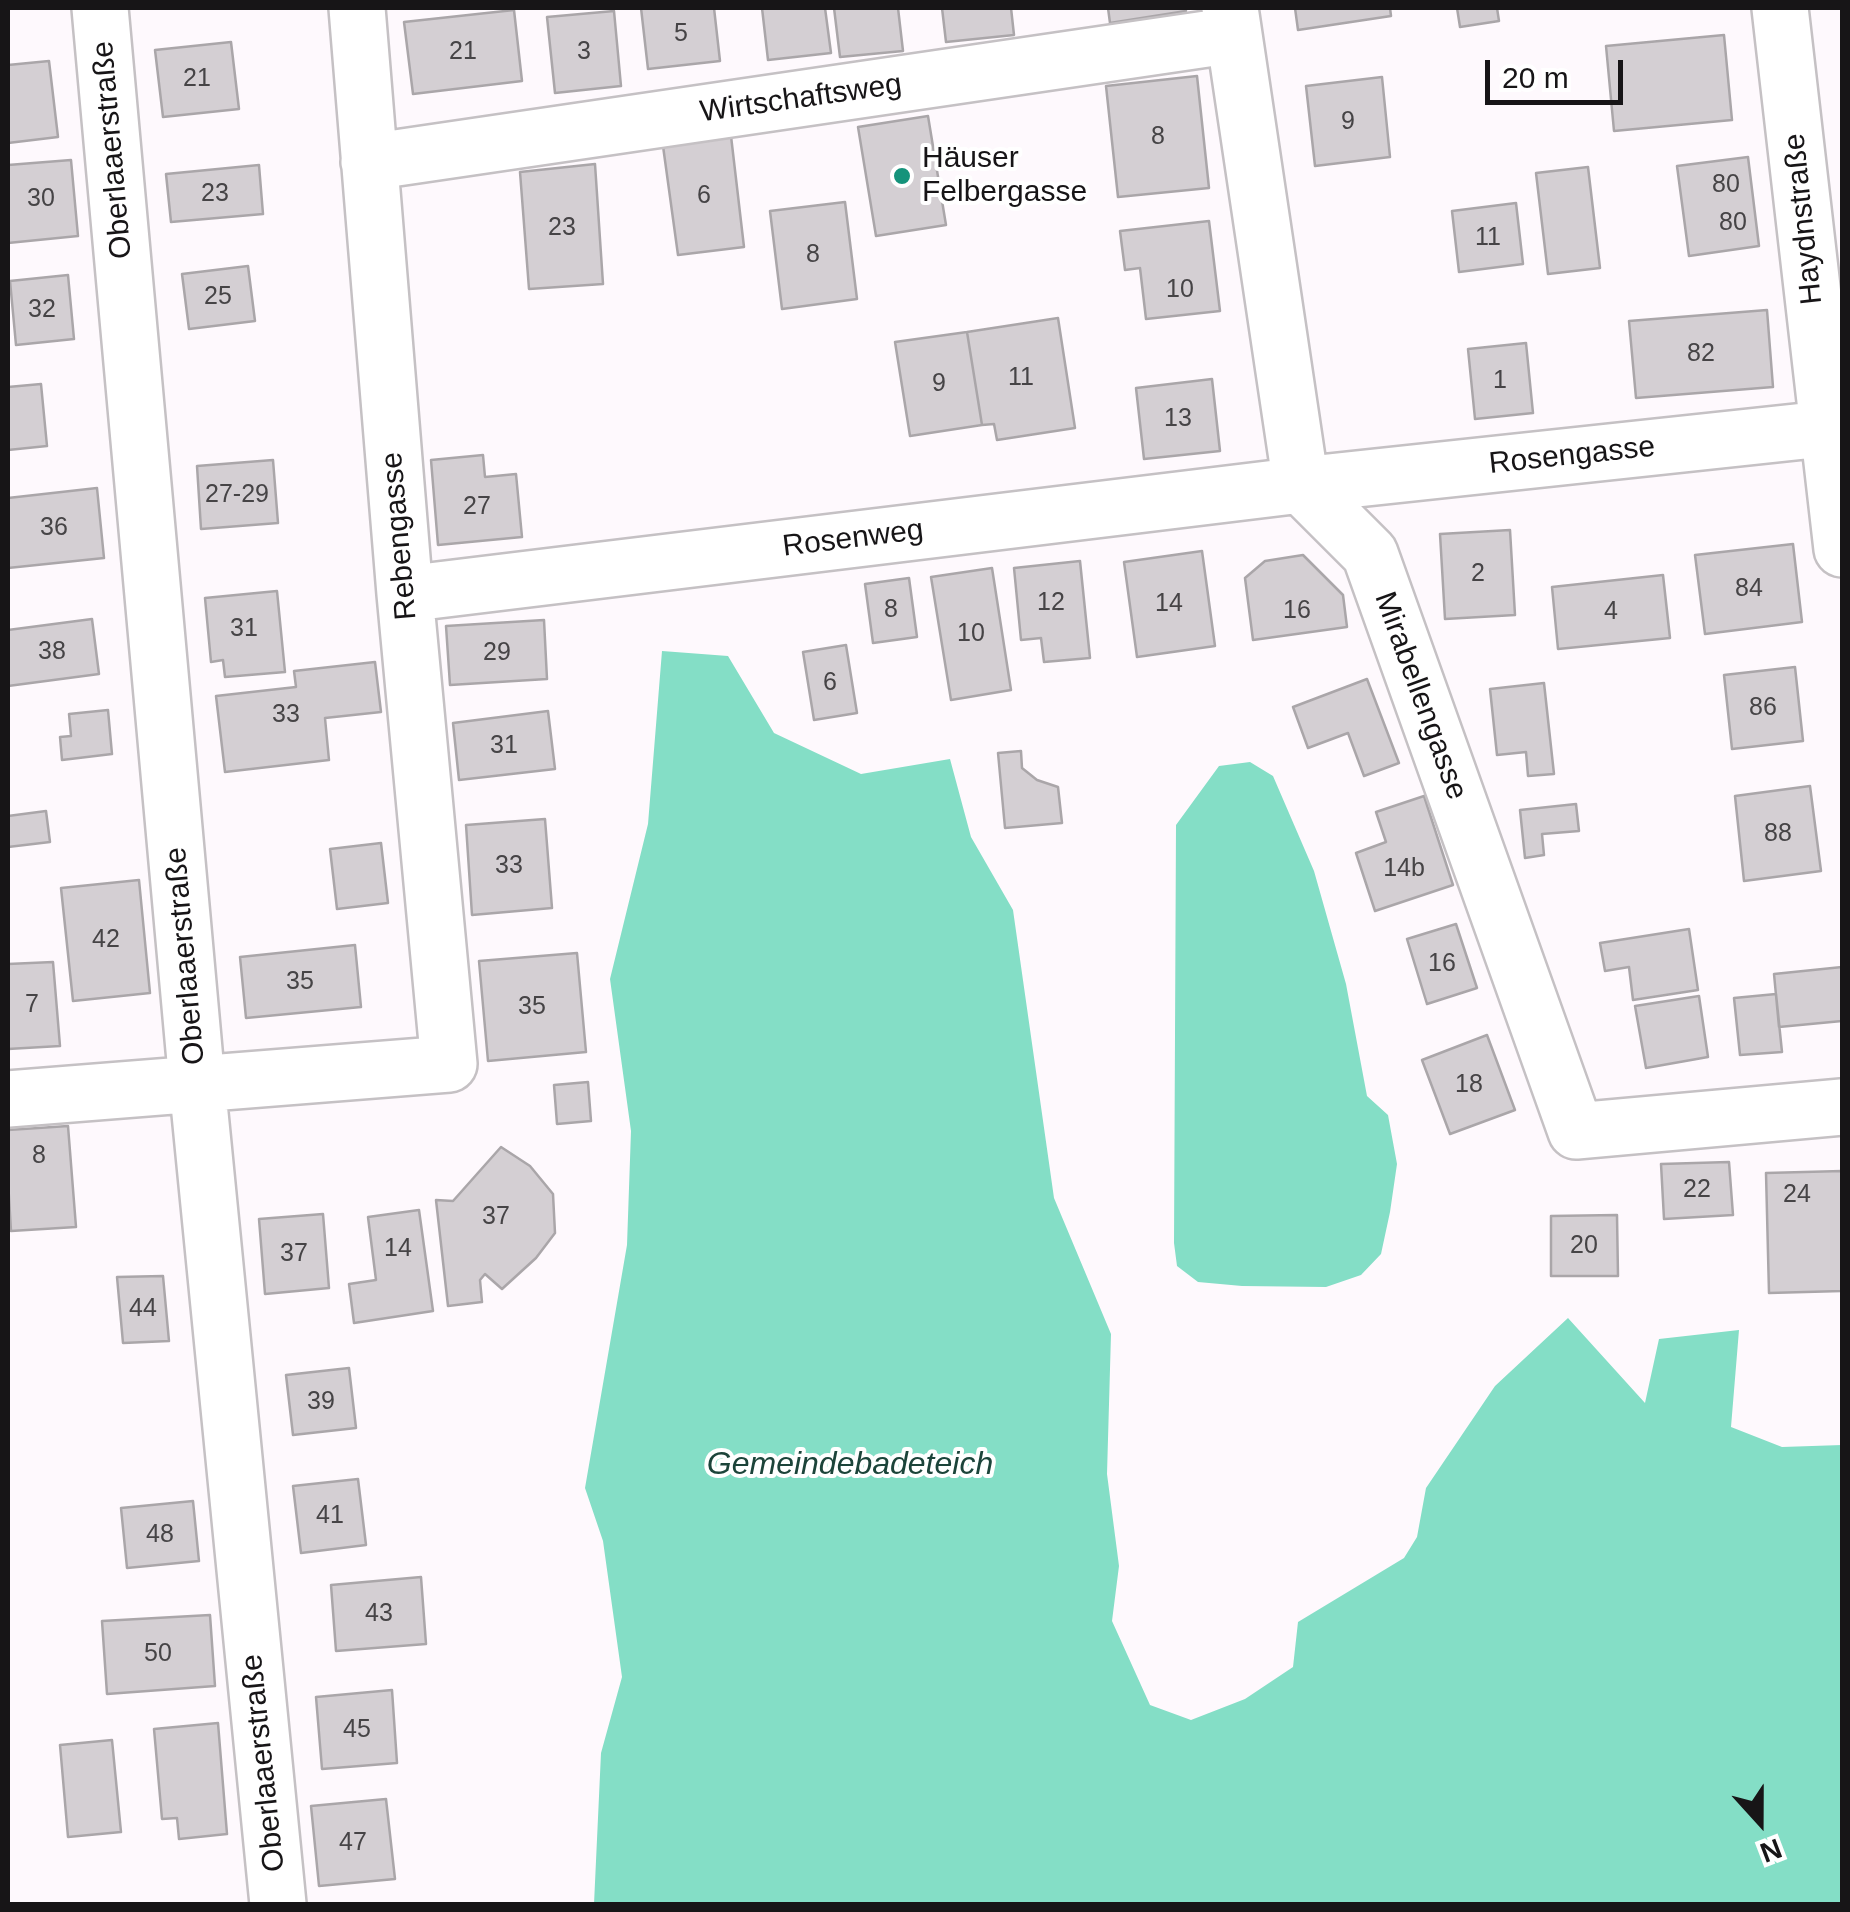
<!DOCTYPE html>
<meta charset="utf-8">
<style>
body{margin:0}
#map{position:relative;width:1850px;height:1912px;overflow:hidden;background:#fef9fd;font-family:Helvetica,sans-serif}
canvas{display:block}
.frame{position:absolute;inset:0;border:10px solid #171517;pointer-events:none}
.north{position:absolute;left:1710px;top:1772px;width:100px;height:100px;-webkit-text-stroke:8px #fff;paint-order:stroke;rotate:159deg;font-size:28px;font-weight:700;line-height:40px;text-align:center;color:#171517}
.north::after{content:'';display:block;margin:auto;width:35px;height:45px;background:#171517;clip-path:polygon(50% 0,100% 100%,50% 72%,0 100%)}
.scale{position:absolute;left:1485px;top:60px;width:138px;height:45px;box-sizing:border-box;border:5px solid #171517;border-top:0;padding-left:12px;font-size:30px;line-height:35px;white-space:nowrap;color:#171517;-webkit-text-stroke:8px #fff;paint-order:stroke}
</style>
<div id="map">
<canvas width="1850" height="1912"></canvas>
<div class="frame"></div>
<div class="north">N</div>
<div class="scale">20 m</div>
</div>
<script>
const ctx = document.querySelector('canvas').getContext('2d');
ctx.lineJoin = 'round';
function paint(path, color) {
  ctx.fillStyle = color;
  ctx.fill(path, 'evenodd');
}
function trace(path, color, width, dash) {
  ctx.strokeStyle = color;
  ctx.lineWidth = width;
  ctx.lineCap = dash ? 'butt' : 'round';
  ctx.setLineDash(dash || []);
  ctx.stroke(path);
}
function drawText(font, color, halo, rows, align = 'center') {
  ctx.font = font + ' Helvetica,sans-serif';
  ctx.lineWidth = 8;
  ctx.setLineDash([]);
  ctx.textBaseline = 'middle';
  ctx.strokeStyle = halo;
  ctx.fillStyle = color;
  for (const [text, x, y, turn = 0] of rows) {
    ctx.save();
    ctx.translate(x, y);
    ctx.rotate((+turn || 0) * Math.PI / 180);
    ctx.textAlign = isNaN(turn) ? turn : align;
    if (halo) ctx.strokeText(text, 0, 0);
    ctx.fillText(text, 0, 0);
    ctx.restore();
  }
}
paint(new Path2D(`
 M662 651 728 656 774 733 861 774 950 759 971 837 1013 910 1054 1198 1111 1334 1107 1474 1119 1566 1112 1621 1150 1705 1191 1720 1245 1699 1293 1667 1298 1622 1404 1558 1417 1537 1426 1488 1495 1386 1568 1318 1645 1403 1659 1339 1739 1330 1731 1427 1782 1447 1842 1445V1904H594L601 1753 622 1677 603 1541 585 1488 627 1245 631 1131 610 979 648 824Z
 M1250 762 1273 776 1314 871 1346 984 1367 1096 1388 1115 1397 1164 1390 1212 1381 1254 1361 1275 1326 1287 1242 1286 1198 1282 1177 1266 1174 1243 1176 825 1219 766Z`), '#84dec6');
const building = new Path2D(`
 M641 8H714L720 61 648 69Z
 M762 8H825L831 53 768 60Z
 M834 8H898L903 51 840 57Z
 M942 8H1011L1014 35 946 42Z
 M1108 8H1185L1186 11 1110 23Z
 M1295 8H1390L1391 16 1298 30Z
 M1457 8H1497L1499 21 1460 27Z
 M514 10 522 81 413 94 404 22Z
 M614 11 621 86 555 93 547 17Z
 M1724 35 1732 120 1614 131 1606 46Z
 M231 42 239 109 163 117 155 50Z
 M49 61 58 137 8 143V65Z
 M1197 76 1209 188 1118 197 1106 86Z
 M1382 77 1390 157 1315 166 1306 86Z
 M928 116 946 225 876 236 858 127Z
 M731 136 744 247 678 255 663 146Z
 M1748 157 1759 246 1689 256 1677 166Z
 M71 160 78 236 8 243V165Z
 M595 164 603 284 529 289 520 172Z
 M259 165 263 214 171 222 166 174Z
 M1588 167 1600 268 1548 274 1536 173Z
 M845 202 857 299 782 309 770 211Z
 M1516 203 1523 264 1459 272 1452 211Z
 M1209 221 1220 311 1146 319 1140 268 1125 270 1120 231Z
 M248 266 255 321 189 329 182 274Z
 M68 275 74 339 16 345 10 281Z
 M1767 310 1773 387 1636 398 1629 321Z
 M1058 318 1075 428 997 440 994 424 982 425 967 332Z
 M967 332 982 425 910 436 895 342Z
 M1526 343 1533 413 1475 419 1468 349Z
 M1212 379 1220 451 1144 459 1136 388Z
 M41 384 47 446 8 450V387Z
 M483 455 485 477 516 474 522 537 438 545 431 460Z
 M273 460 278 523 201 529 197 466Z
 M97 488 104 558 8 568V498Z
 M1510 530 1515 615 1445 619 1440 534Z
 M1793 544 1802 622 1705 634 1695 555Z
 M1202 551 1215 646 1137 657 1124 562Z
 M1303 555 1343 595 1347 627 1253 640 1245 578 1265 561Z
 M1080 561 1090 658 1044 662 1041 638 1021 640 1014 568Z
 M992 568 1011 690 951 700 931 577Z
 M1663 575 1670 638 1558 649 1552 587Z
 M909 578 917 637 873 643 865 584Z
 M277 591 285 672 225 677 223 660 211 662 205 598Z
 M92 619 99 674 8 686V630Z
 M544 620 547 679 450 685 446 626Z
 M846 645 857 713 814 720 803 652Z
 M375 662 381 712 325 718 329 760 225 772 216 696 296 687 294 671Z
 M1795 667 1803 741 1732 749 1724 675Z
 M1367 679 1399 763 1364 776 1348 733 1308 748 1293 707Z
 M1544 683 1554 774 1528 776 1526 752 1497 755 1490 689Z
 M108 710 112 754 62 760 60 737 71 736 69 714Z
 M548 711 555 769 459 780 453 723Z
 M1021 751 1022 768 1037 780 1058 787 1062 823 1005 828 998 753Z
 M1810 786 1821 871 1744 881 1735 796Z
 M1424 796 1453 885 1375 911 1356 853 1386 842 1376 812Z
 M1576 804 1579 831 1542 834 1544 855 1525 858 1520 810Z
 M46 811 50 842 8 847V816Z
 M545 819 552 908 472 915 466 825Z
 M381 843 388 903 337 909 330 849Z
 M139 880 150 993 73 1001 61 888Z
 M1456 924 1477 988 1427 1004 1407 939Z
 M1689 929 1698 990 1633 1000 1629 967 1605 971 1600 943Z
 M355 945 361 1007 246 1018 240 957Z
 M577 953 586 1052 488 1061 479 961Z
 M53 962 60 1046 8 1049V964Z
 M1842 967V1021L1779 1027 1774 974Z
 M1776 994 1782 1052 1740 1055 1734 998Z
 M1699 996 1708 1057 1646 1068 1635 1006Z
 M1487 1035 1515 1110 1450 1134 1422 1060Z
 M588 1082 591 1121 557 1124 554 1085Z
 M68 1126 76 1227 11 1231 8 1181V1130Z
 M501 1147 530 1166 553 1194 555 1233 536 1258 502 1289 485 1274 480 1280 482 1302 448 1306 436 1200 453 1201Z
 M1729 1162 1733 1215 1664 1219 1661 1164Z
 M1842 1171V1291L1769 1293 1766 1173Z
 M419 1210 433 1311 354 1323 349 1284 376 1280 368 1217Z
 M323 1214 329 1288 265 1294 259 1219Z
 M1617 1215 1618 1276H1551V1216Z
 M163 1276 169 1341 123 1343 117 1277Z
 M349 1368 356 1428 293 1435 286 1375Z
 M358 1479 366 1545 301 1553 293 1486Z
 M193 1501 199 1561 127 1568 121 1508Z
 M421 1577 426 1644 336 1651 331 1585Z
 M210 1615 215 1686 107 1694 102 1621Z
 M392 1690 397 1763 322 1769 316 1697Z
 M218 1723 227 1834 179 1839 177 1818 162 1819 154 1729Z
 M112 1740 121 1832 68 1837 60 1745Z
 M386 1799 395 1879 319 1886 311 1806Z`);
paint(building, '#d4cfd3');
trace(building, '#aaa6a9', 2.5);
const minor = new Path2D(`
 M100 8 197 1083 278 1904
 M1230 8 1301 485 1370 554 1576 1131 1842 1107
 M1780 8 1842 549
 M369 162 1234 35
 M405 594 1301 485 1842 427
 M8 1099 449 1064 405 594 357 8`);
trace(minor, '#c5c1c4', 60);
trace(minor, '#fff', 55);
for (const [x, y, r, color] of [
 [902,176,10,"#15937b"]
]) {
  const dot = new Path2D();
  dot.arc(x, y, r, 0, 2 * Math.PI);
  ctx.fillStyle = color;
  ctx.fill(dot);
  trace(dot, '#fff', 4);
}
drawText('25px', '#464446', null, [
 ["5",681,34],
 ["21",463,52],
 ["3",584,52],
 ["21",197,79],
 ["9",1348,122],
 ["8",1158,137],
 ["80",1726,185],
 ["23",215,194],
 ["6",704,196],
 ["30",41,199],
 ["80",1733,223],
 ["23",562,228],
 ["11",1488,238],
 ["8",813,255],
 ["10",1180,290],
 ["25",218,297],
 ["32",42,310],
 ["82",1701,354],
 ["11",1021,378],
 ["1",1500,381],
 ["9",939,384],
 ["13",1178,419],
 ["27-29",237,495],
 ["27",477,507],
 ["36",54,528],
 ["2",1478,574],
 ["84",1749,589],
 ["12",1051,603],
 ["14",1169,604],
 ["8",891,610],
 ["16",1297,611],
 ["4",1611,612],
 ["31",244,629],
 ["10",971,634],
 ["38",52,652],
 ["29",497,653],
 ["6",830,683],
 ["86",1763,708],
 ["33",286,715],
 ["31",504,746],
 ["88",1778,834],
 ["33",509,866],
 ["14b",1404,869],
 ["42",106,940],
 ["16",1442,964],
 ["35",300,982],
 ["7",32,1005],
 ["35",532,1007],
 ["18",1469,1085],
 ["8",39,1156],
 ["22",1697,1190],
 ["24",1797,1195],
 ["37",496,1217],
 ["20",1584,1246],
 ["14",398,1249],
 ["37",294,1254],
 ["44",143,1309],
 ["39",321,1402],
 ["41",330,1516],
 ["48",160,1535],
 ["43",379,1614],
 ["50",158,1654],
 ["45",357,1730],
 ["47",353,1843]
]);
drawText('30px', '#171517', '#fff', [
 ["Wirtschaftsweg",801,99,-8],
 ["Oberlaaerstraße",113,150,-95],
 ["Haydnstraße",1804,219,-96],
 ["Rosengasse",1572,456,-6],
 ["Rebengasse",400,536,-95],
 ["Rosenweg",853,539,-7],
 ["Mirabellengasse",1420,696,70],
 ["Oberlaaerstraße",186,956,-95],
 ["Oberlaaerstraße",264,1763,-96]
]);
drawText('30px', '#171517', '#fff', [
 ["Häuser",922,159],
 ["Felbergasse",922,193]
], 'left');
drawText('italic 32px', '#1c443a', '#fff', [
 ["Gemeindebadeteich",850,1465]
]);
</script>
